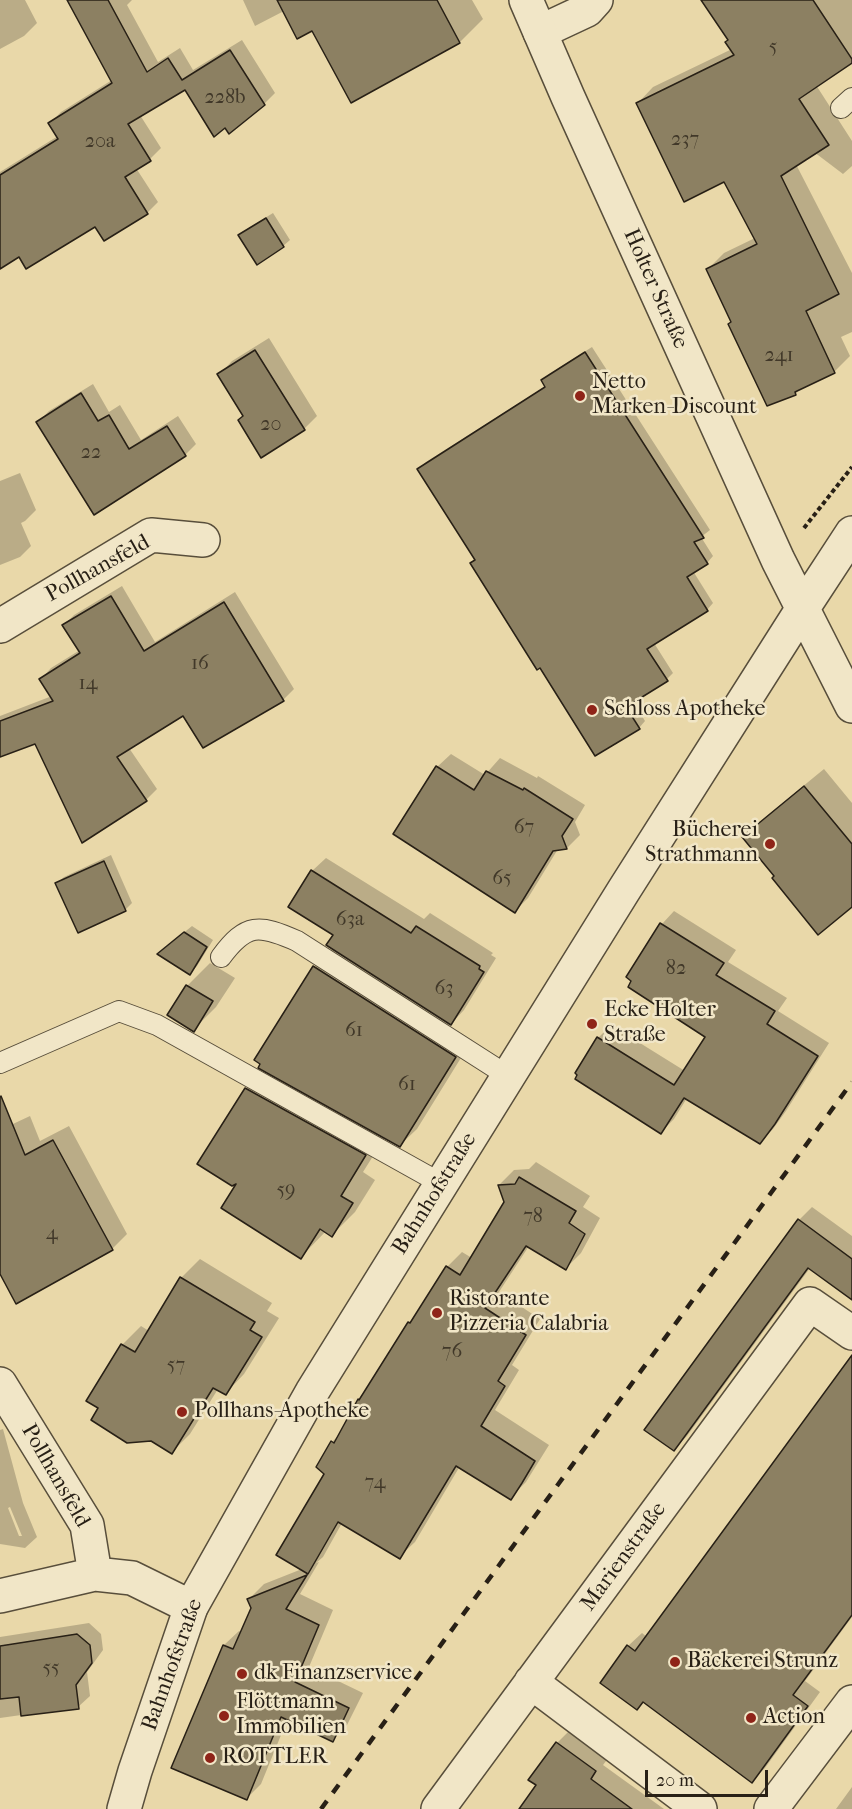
<!DOCTYPE html>
<meta charset="utf-8">
<style>
body{margin:0}
#map{position:relative;width:852px;height:1809px;overflow:hidden;background:#e9d8a9;font-family:"IM FELL French Canon",serif}
canvas{display:block}
.scale{position:absolute;left:645px;top:1770px;width:123px;height:27px;box-sizing:border-box;border:3px solid #282016;border-top:0;padding-left:8px;font-size:18px;line-height:21px;white-space:nowrap;color:#282016;-webkit-text-stroke:4px #f1e6c7;paint-order:stroke}
</style>
<div id="map">
<canvas width="852" height="1809"></canvas>
<div class="scale">20 m</div>
</div>
<script>
const ctx = document.querySelector('canvas').getContext('2d');
ctx.lineJoin = 'round';
function paint(path, color) {
  ctx.fillStyle = color;
  ctx.fill(path, 'evenodd');
}
function trace(path, color, width, dash) {
  ctx.strokeStyle = color;
  ctx.lineWidth = width;
  ctx.lineCap = dash ? 'butt' : 'round';
  ctx.setLineDash(dash || []);
  ctx.stroke(path);
}
function drawText(font, color, halo, rows, align = 'center') {
  ctx.font = font + ' "IM FELL French Canon",serif';
  ctx.lineWidth = 5;
  ctx.setLineDash([]);
  ctx.textBaseline = 'middle';
  ctx.strokeStyle = halo;
  ctx.fillStyle = color;
  for (const [text, x, y, turn = 0] of rows) {
    ctx.save();
    ctx.translate(x, y);
    ctx.rotate((+turn || 0) * Math.PI / 180);
    ctx.textAlign = isNaN(turn) ? turn : align;
    if (halo) ctx.strokeText(text, 0, 0);
    ctx.fillText(text, 0, 0);
    ctx.restore();
  }
}
paint(new Path2D(`
 M0 0H25L37 23 24 36 0 49Z
 M69 0H132L127 5 158 62 180 48 193 70 242 40 275 93 264 104 185 88 140 115 161 148 150 159 136 168 158 202 147 213 96 225 20 255 0 267V172L58 136 50 123 61 112 112 80Z
 M243 0H472L483 19 460 42 352 101 313 29 284 11 255 26Z
 M703 0H852V61L816 85 852 141V166L843 174 781 127 785 143 852 273V332L841 337 850 356 834 372 801 388 795 394 732 321 708 269 724 253 755 238 725 180 638 103 653 87 732 49 729 40Z
 M273 213 290 240 283 246 240 235 247 229Z
 M269 338 317 416 304 429 261 456 244 415 219 375 232 361Z
 M592 347 710 530 701 537 713 556 707 563 693 571 713 603 707 610 654 643 673 673 667 679 633 701 645 721 639 728 476 559 419 469 426 462 546 386 543 380 549 374Z
 M93 384 109 412 120 405 141 440 178 416 196 444 185 455 95 513 38 422 49 411Z
 M20 473 36 510 25 521 21 523 31 546 20 557 0 565V481Z
 M122 586 155 642 235 592 294 689 283 700 183 714 129 748 157 789 146 800 36 742 0 756V716L52 696 41 679 51 668 80 650 64 625 74 615Z
 M451 754 485 775 500 758 537 778 538 776 585 805 575 822 580 835 567 848 558 849 528 898 515 911 396 833 437 767Z
 M824 769 852 803V905L776 876 744 837 763 819Z
 M111 855 132 903 126 909 78 931 57 883 64 877Z
 M326 858 424 919 430 913 493 953 491 955 496 958 464 1010 449 1026 472 1040 417 1129 400 1145 385 1137 363 1172 375 1180 355 1212 332 1235 326 1231 301 1257 240 1180 246 1089 265 1070 262 1063 256 1059 315 967 333 948 335 934 312 871Z
 M674 911 736 950 728 962 787 998 778 1011 829 1043 786 1111 773 1129 760 1142 687 1098 674 1119 661 1132 577 1073 598 1038 611 1025 685 1071 707 1037 628 977 662 924Z
 M192 926 213 940 197 966 190 973 165 948Z
 M210 963 235 978 216 1007 193 1030 169 1015 187 986Z
 M30 1116 40 1141 69 1126 127 1234 112 1249 0 1273V1130Z
 M536 1162 590 1196 583 1207 600 1218 581 1253 566 1268 529 1246 499 1292 540 1319 512 1365 519 1370 495 1410 549 1445 526 1482 510 1498 460 1466 415 1542 399 1557 342 1523 323 1557 316 1563 319 1562 300 1594 333 1610 309 1667 363 1693 347 1725 332 1740 288 1718 261 1784 246 1799 173 1768 224 1645 239 1631 242 1632 253 1608 249 1599 264 1584 302 1569 332 1442 340 1434 409 1323 416 1316 447 1267 462 1252 472 1258 506 1202 499 1185 514 1170 529 1169Z
 M812 1207 852 1236V1299L810 1268 687 1436 674 1449 799 1220Z
 M200 1259 272 1303 267 1311 279 1318 244 1374 226 1393 218 1389 190 1434 172 1452 100 1408 122 1345 141 1326 149 1331 181 1278Z
 M852 1360V1617L805 1681 820 1692 765 1768 752 1781 628 1646 642 1633 647 1637Z
 M3 1429 23 1503 37 1537 25 1548 0 1544V1430ZM10 1507 22 1536H19L8 1508Z
 M89 1623 101 1634 103 1650 87 1672 90 1696 78 1707 0 1718V1637Z
 M571 1729 609 1757 603 1765 664 1809H520L538 1785 557 1743Z
 M852 1787V1809H836Z`), '#0003');
const building = new Path2D(`
 M67 0H108L147 72 168 58 182 80 230 50 265 105 229 134 225 128 214 137 185 90 128 124 151 161 125 177 148 214 104 241 95 227 26 269 19 257 0 269V175L58 139 48 123 112 83Z
 M277 0H437L460 43 351 103 312 31 297 39Z
 M701 0H813L852 59V63L799 99 829 145 781 176 839 294 806 311 835 373 795 392 796 395 767 406 728 324 731 322 706 269 757 244 724 182 684 202 636 103 734 55 725 42 728 40Z
 M266 218 284 247 257 265 238 235Z
 M255 350 305 430 261 458 238 420 243 416 217 374Z
 M585 352 704 538 694 542 708 564 687 577 708 611 647 649 668 681 626 707 640 729 595 756 540 668 537 670 470 563 475 560 417 469 545 387 541 380Z
 M81 393 98 421 109 415 129 449 167 426 186 456 94 515 36 422Z
 M111 596 144 651 224 602 284 701 203 748 183 716 117 757 147 801 82 843 35 744 0 757V721L53 701 39 679 80 653 62 625Z
 M436 766 474 790 486 771 523 790 524 788 573 819 562 836 567 849 553 851 515 913 393 834Z
 M804 786 852 844V907L818 935 772 878 774 876 742 837Z
 M104 861 126 911 78 933 55 883Z
 M311 870 411 933 416 926 480 966 479 969 484 972 451 1025 326 945 333 935 288 907Z
 M660 923 724 963 716 975 775 1011 767 1024 818 1056 775 1124 760 1144 684 1098 661 1134 575 1079 577 1075 575 1073 597 1037 674 1085 705 1037 628 987 631 981 626 977Z
 M184 932 207 947 190 975 157 954Z
 M313 966 456 1057 400 1147 258 1068 260 1064 254 1060Z
 M186 985 213 1001 194 1032 167 1015Z
 M245 1088 366 1155 341 1196 353 1203 332 1237 320 1229 301 1259 221 1208 236 1184 232 1186 197 1164Z
 M1 1096 25 1155 53 1140 113 1250 16 1304 0 1274V1097Z
 M519 1177 576 1211 569 1223 585 1234 566 1270 526 1246 485 1308 526 1335 498 1381 505 1386 481 1426 535 1461 522 1483 511 1500 456 1466 400 1559 338 1522 308 1574 276 1555 324 1474 316 1467 331 1441 334 1443 358 1399 359 1400 408 1322 410 1323 446 1266 460 1275 504 1202 498 1185 515 1184Z
 M798 1219 852 1259V1300L808 1268 674 1451 644 1430Z
 M180 1277 255 1322 250 1330 262 1337 226 1395 213 1388 172 1454 151 1441 127 1443 91 1420 98 1408 86 1401 121 1344 135 1352Z
 M852 1355V1615L793 1695 808 1706 752 1783 643 1702 637 1710 600 1683 627 1645 635 1651Z
 M307 1575 286 1609 319 1625 295 1682 349 1708 333 1742 281 1717 247 1800 171 1768 223 1645 233 1649 251 1608 247 1599Z
 M77 1634 90 1645 92 1663 76 1685 79 1709 21 1716 19 1697 0 1699V1646Z
 M556 1742 596 1771 591 1779 632 1809H519L536 1785 528 1780Z`);
paint(building, '#8c8062');
trace(building, '#282016', 1.5);
const service = new Path2D(`
 M841 108 852 98
 M221 957C246 923 259 924 297 941L508 1076
 M0 1063 119 1011 157 1025 442 1184`);
const minor = new Path2D(`
 M540 32 587 10 596 0
 M0 626 151 535 203 540
 M0 1384 87 1525 95 1574
 M0 1596 95 1574 132 1578 191 1607
 M531 1682 700 1809
 M438 1809 810 1304 852 1333
 M771 1809 852 1702`);
const tertiary = new Path2D(`
 M526 0 568 97 778 560 852 706
 M124 1809 135 1771 191 1607 312 1392 624 890 803 608 852 533`);
trace(service, '#584e3b', 22);
trace(minor, '#584e3b', 36);
trace(tertiary, '#584e3b', 36);
trace(new Path2D(`
 M804 528 852 467`), '#282016', 4, [4.5, 3]);
trace(service, '#f1e6c7', 20);
trace(minor, '#f1e6c7', 33);
trace(tertiary, '#f1e6c7', 33);
trace(new Path2D(`
 M321 1809 852 1082`), '#282016', 4.5, [10, 10]);
for (const [x, y, r, color] of [
 [580,396,6,"#8f2418"],
 [592,710,6,"#8f2418"],
 [770,844,6,"#8f2418"],
 [592,1024,6,"#8f2418"],
 [437,1313,6,"#8f2418"],
 [182,1412,6,"#8f2418"],
 [675,1662,6,"#8f2418"],
 [242,1674,6,"#8f2418"],
 [224,1716,6,"#8f2418"],
 [751,1718,6,"#8f2418"],
 [210,1758,6,"#8f2418"]
]) {
  const dot = new Path2D();
  dot.arc(x, y, r, 0, 2 * Math.PI);
  ctx.fillStyle = color;
  ctx.fill(dot);
  trace(dot, '#f1e6c7', 2);
}
drawText('20px', '#413829', null, [
 ["5",773,48],
 ["228b",225,98],
 ["237",685,140],
 ["20a",100,142],
 ["241",779,356],
 ["20",271,425],
 ["22",91,453],
 ["16",200,664],
 ["14",88,684],
 ["67",524,828],
 ["65",502,879],
 ["63a",350,920],
 ["82",676,969],
 ["63",444,989],
 ["61",354,1031],
 ["61",407,1085],
 ["59",286,1191],
 ["78",533,1217],
 ["4",52,1234],
 ["76",452,1352],
 ["57",176,1366],
 ["74",375,1483],
 ["55",51,1669]
]);
drawText('22px', '#282016', '#f1e6c7', [
 ["Holter Straße",655,289,66],
 ["Pollhansfeld",98,569,-29],
 ["Bahnhofstraße",435,1194,-58],
 ["Pollhansfeld",55,1476,60],
 ["Marienstraße",624,1557,-54],
 ["Bahnhofstraße",173,1665,-70]
]);
drawText('22px', '#282016', '#f1e6c7', [
 ["Netto",592,383],
 ["Marken-Discount",592,408],
 ["Schloss Apotheke",604,710],
 ["Bücherei",758,831,"right"],
 ["Strathmann",758,856,"right"],
 ["Ecke Holter",604,1011],
 ["Straße",604,1036],
 ["Ristorante",449,1300],
 ["Pizzeria Calabria",449,1325],
 ["Pollhans-Apotheke",194,1412],
 ["Bäckerei Strunz",687,1662],
 ["dk Finanzservice",254,1674],
 ["Flöttmann",236,1703],
 ["Immobilien",236,1728],
 ["Action",763,1718],
 ["ROTTLER",222,1758]
], 'left');
</script>
